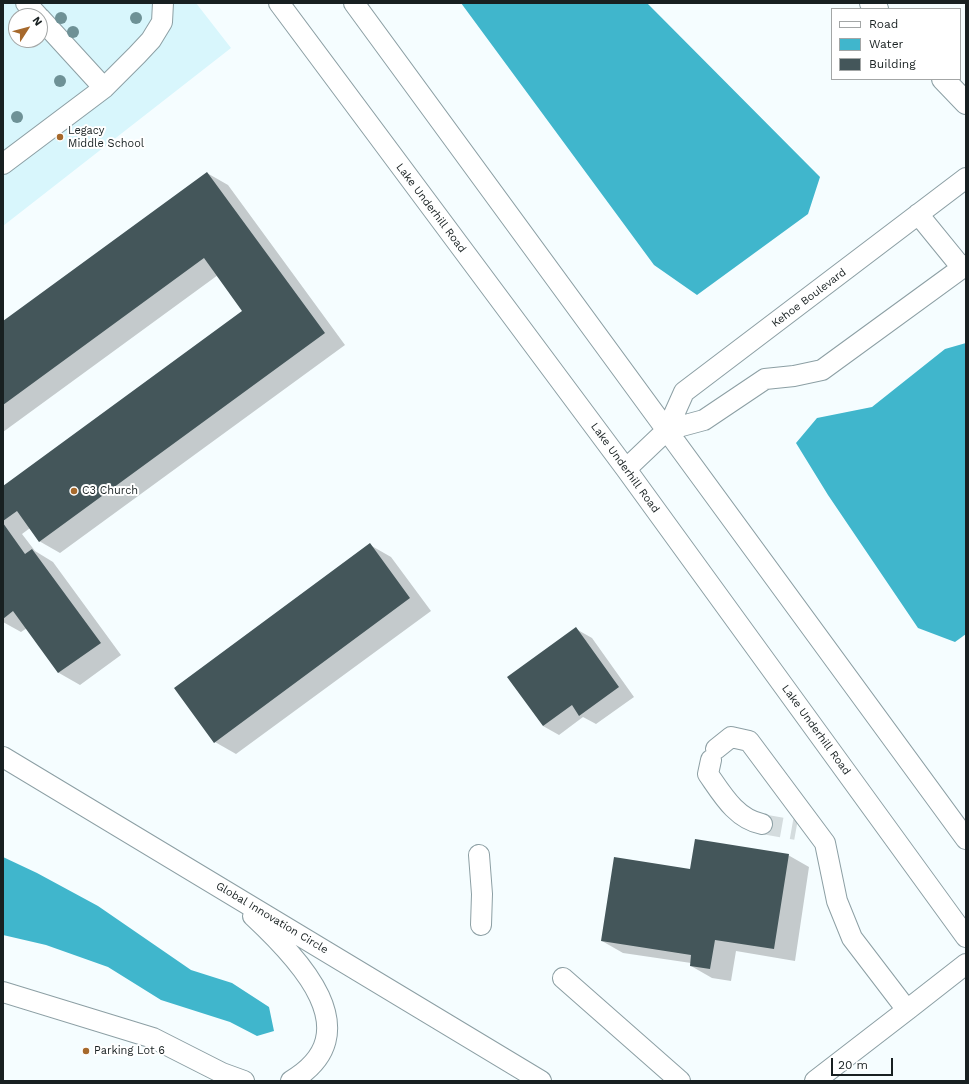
<!DOCTYPE html>
<html>
<head>
<meta charset="utf-8">
<style>
  body { margin:0 }
  #map { position:relative; width:969px; height:1084px; overflow:hidden; background:#f5fdff; font-family:"Work Sans",sans-serif }
  canvas { display:block }
  .frame { position:absolute; inset:0; border:4px solid #182021; pointer-events:none }
  .legend { position:absolute; left:831px; top:8px; width:130px; height:72px; box-sizing:border-box; background:#fff; border:1px solid #a3a6a6; margin:0; padding:5px 7px; list-style:none; font-size:12px; color:#182021 }
  .legend li { display:flex; align-items:center; gap:8px; height:20px }
  .legend b { width:20px; border:1px solid #a3a6a6 }
  .north { position:absolute; left:8px; top:8px; width:40px; height:40px; box-sizing:border-box; background:#fff; border:1px solid #a3a6a6; border-radius:50%; rotate:54deg; font-size:11px; font-weight:700; line-height:16px; text-align:center; color:#182021 }
  .north::after { content:''; display:block; margin:auto; width:14px; height:18px; background:#a6692c; clip-path:polygon(50% 0,100% 100%,50% 72%,0 100%) }
  .scale { position:absolute; left:831px; top:1058px; width:62px; height:18px; box-sizing:border-box; border:2px solid #182021; border-top:0; padding-left:5px; font-size:12px; line-height:14px; white-space:nowrap; color:#182021; -webkit-text-stroke:3px #fff; paint-order:stroke }
</style>
</head>
<body>
<div id="map">
<canvas width="969" height="1084"></canvas>
<div class="frame"></div>
<ul class="legend">
<li><b style="height:5px;background:#fff"></b>Road</li>
<li><b style="height:11px;background:#40b6cc"></b>Water</li>
<li><b style="height:11px;background:#44565a"></b>Building</li>
</ul>
<div class="north">N</div>
<div class="scale">20 m</div>
</div>
<script>
const c = document.querySelector('canvas').getContext('2d');
c.lineJoin = 'round';
function fillPath(path, color) { c.fillStyle = color; c.fill(path, 'evenodd'); }
function strokePath(path, color, width, dash) { c.strokeStyle = color; c.lineWidth = width; c.lineCap = dash ? 'butt' : 'round'; c.setLineDash(dash || []); c.stroke(path); }
function write(font, color, halo, rows, align = 'center') {
  c.font = font + ' "Work Sans",sans-serif'; c.lineWidth = 4; c.setLineDash([]); c.textBaseline = 'middle'; c.strokeStyle = halo; c.fillStyle = color; for (const [text, x, y, turn = 0] of rows) {
    c.save(); c.translate(x, y); c.rotate((+turn || 0) * Math.PI / 180); c.textAlign = isNaN(turn) ? turn : align; if (halo) c.strokeText(text, 0, 0); c.fillText(text, 0, 0); c.restore();
  }
}
fillPath(new Path2D(`
  M3,3h193l35,45 -228,178zM16,16h24v24h-24z`), '#d8f6fc');
fillPath(new Path2D(`
  M461,3h186l173,174 -12,37 -111,81 -43,-30z
  M966,343v291l-11,8 -37,-14 -90,-133 -32,-52 21,-25 55,-11 73,-58z
  M3,857l34,16 61,33 93,64 41,13 37,24 5,24 -17,5 -27,-14 -69,-22 -53,-33 -62,-22 -43,-10z`), '#40b6cc');
fillPath(new Path2D(`
  M207,173l21,12 117,160 -285,208 -21,-12 -9,-13 -8,6 13,17 18,11 68,93 -41,30 -21,-12 -32,-45 -6,4 -18,-10v-135l241,-176 -26,-36 -215,157v-110z
  M370,545l21,12 40,54 -195,143 -21,-12z
  M576,629l16,9 42,59 -38,27 -13,-7 -24,18 -16,-9z
  M788,855l21,12 -14,94 -59,-10 -5,30 -19,-3 -21,-12v-3l-68,-10 -21,-12 89,-71z`), '#0003');
fillPath(new Path2D(`
  M207,172l118,161 -286,209 -22,-31 -14,10v-35l239,-175 -38,-53 -201,147v-84z
  M3,523l22,31 7,-5 69,94 -43,30 -45,-62 -10,8z
  M370,543l40,55 -196,145 -40,-55z
  M576,627l43,60 -40,29 -7,-11 -29,21 -36,-49z
  M695,839l94,15 -15,95 -59,-9 -5,29 -20,-3 1,-11 -90,-14 13,-84 76,12z`), '#44565a');
strokePath(new Path2D(`
  M762,824l34,6`), '#d4dcde', 20, [20, 10]);
const minor = new Path2D(`
  M26,3l12,13
  M279,3l347,466 340,468
  M354,3l612,836
  M40,18l64,70
  M3,164l101,-76 33,-33 14,-15 11,-18 1,-19
  M918,214l44,54
  M667,430l37,-10 61,-41 29,-3 28,-6 144,-105
  M626,469l41,-39 17,-38 282,-214
  M716,749l15,-12 18,4 76,102 12,58 15,37 55,72 -92,71
  M3,757l538,324
  M711,760l-3,14c14,20 28,45 54,50
  M479,855l3,39 -1,31
  M253,916c45,42 119,117 38,165
  M563,978l117,103
  M3,992l150,46 69,35 22,8
  M907,1010l59,-46`);
const highway = new Path2D(`
  M871,3l6,6
  M943,79l23,24`);
strokePath(minor, '#8c9fa4', 22);
strokePath(highway, '#8c9fa4', 24);
strokePath(minor, '#fff', 20);
strokePath(highway, '#fff', 22);
c.fillStyle = '#6e9196';
for (const [x, y] of [
  [61,18],
  [136,18],
  [73,32],
  [60,81],
  [17,117]
]) { c.beginPath(); c.arc(x, y, 6, 0, 2 * Math.PI); c.fill(); }
for (const [x, y, r, color] of [
  [60,137,4,"#a6692c"],
  [74,491,4,"#a6692c"],
  [86,1051,4,"#a6692c"]
]) { const dot = new Path2D(); dot.arc(x, y, r, 0, 2 * Math.PI); c.fillStyle = color; c.fill(dot); strokePath(dot, '#fff', 1.5); }
write('11px', '#182021', '#fff', [
  ["Legacy",68,131],
  ["Middle School",68,144],
  ["C3 Church",82,491],
  ["Parking Lot 6",94,1051]
], 'left');
write('11px', '#182021', '#fff', [
  ["Lake Underhill Road",431,208,53],
  ["Kehoe Boulevard",809,298,-37],
  ["Lake Underhill Road",625,468,54],
  ["Lake Underhill Road",816,730,54],
  ["Global Innovation Circle",272,918,31]
]);
</script>
</body>
</html>
